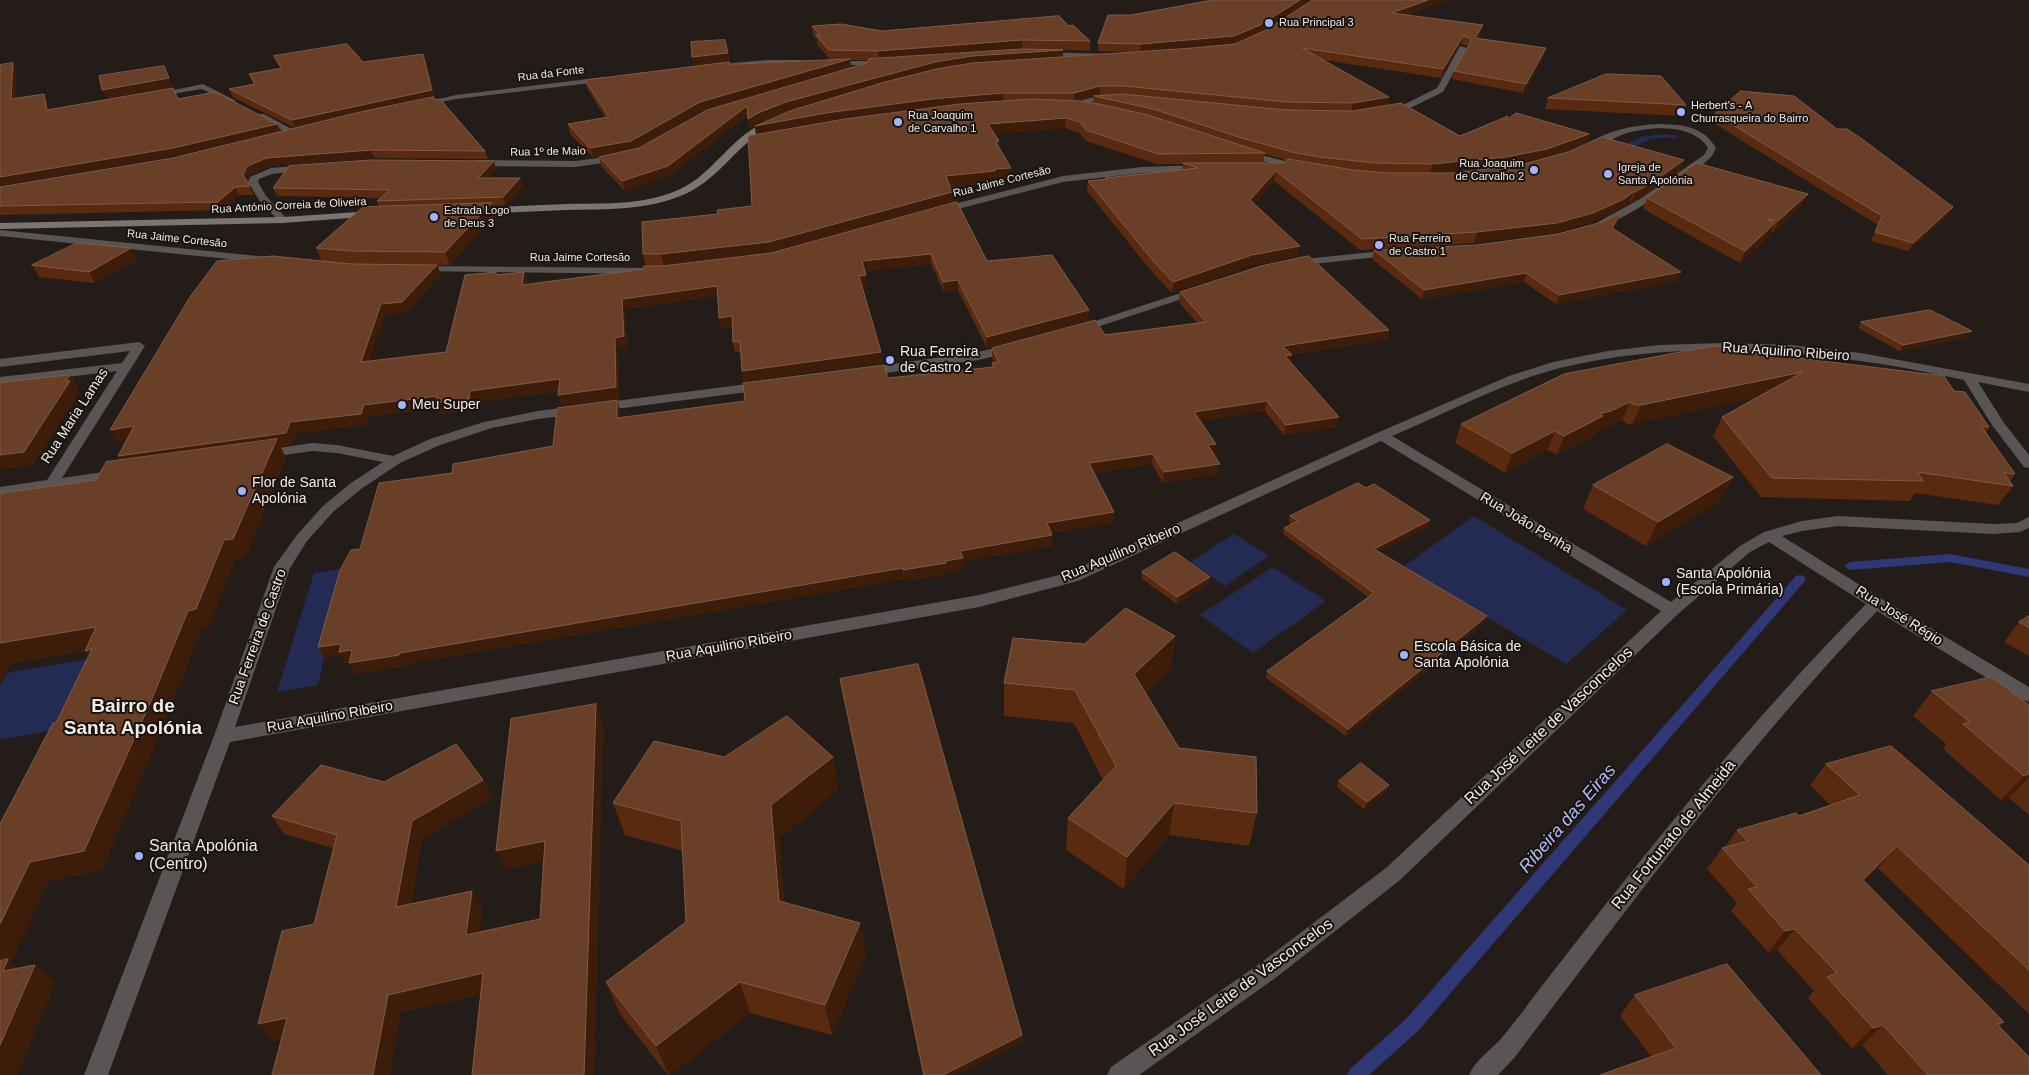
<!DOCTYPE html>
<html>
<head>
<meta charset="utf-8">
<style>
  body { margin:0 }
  canvas { display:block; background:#231c18 }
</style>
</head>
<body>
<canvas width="2029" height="1075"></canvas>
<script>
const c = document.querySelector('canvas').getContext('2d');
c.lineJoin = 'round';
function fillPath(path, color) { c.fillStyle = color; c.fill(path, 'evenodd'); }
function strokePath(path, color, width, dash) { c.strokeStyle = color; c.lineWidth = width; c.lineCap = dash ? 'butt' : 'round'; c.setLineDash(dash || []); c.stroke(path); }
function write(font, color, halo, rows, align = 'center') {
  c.font = font + ' Arial,sans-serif'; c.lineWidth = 4; c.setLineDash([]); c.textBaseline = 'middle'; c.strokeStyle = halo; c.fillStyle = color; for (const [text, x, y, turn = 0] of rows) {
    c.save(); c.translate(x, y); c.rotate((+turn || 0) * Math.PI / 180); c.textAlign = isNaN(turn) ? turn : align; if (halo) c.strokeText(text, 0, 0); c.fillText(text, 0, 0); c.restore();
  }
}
fillPath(new Path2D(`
  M1665,134l14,2 -5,3c-18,-4 -30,2 -45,11l-8,-3 19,-10z
  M1474,516l153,94 -61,54 -163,-97z
  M1234,534l35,22 -44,30 -35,-24z
  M353,567l-29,91 -6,27 -41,7 37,-119z
  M1273,567l53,34 -73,52 -53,-38z
  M101,657l-33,70 -68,13v-54l7,-13z`), '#242b53');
fillPath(new Path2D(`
  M1950,554l79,15v8l-79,-15 -100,8 -6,-4 6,-4z
  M1800,575l4,1 2,3 -2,3 -386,449 -49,44h-22l3,-6 56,-50 390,-443z`), '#2f3776');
fillPath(new Path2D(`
  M1460,46l7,2 -24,44 -35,17 -24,3v-4l19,-3 34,-17z
  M1041,52l70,2 4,2 -4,2 -67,-2h-3z
  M767,60h35l4,2 -4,2h-35l-35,3 -4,-2 4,-2z
  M827,61h60l4,2 -4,2h-57l-4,-2z
  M605,77h3v4l-152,18 -34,7 -4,-2 38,-9z
  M203,84l33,17 -7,2 -27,-14 -48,8 -4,-2z
  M1113,97l4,2 -1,2 -26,1 -17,6 -4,-2 20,-8z
  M258,114h6l35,19 -7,2 -34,-17z
  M1660,124c24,1 43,2 56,24l-4,8c-12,13 -99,73 -114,70v-4l42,-23 64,-44 4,-7c-15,-25 -60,-22 -84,-14 -11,4 -21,12 -33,15 -4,1 -3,0 -6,-2 19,-17 50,-22 75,-23z
  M1246,151l58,15 2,2 -5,3 -58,-15 -1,-2z
  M620,155l4,3 -1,2 -47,7 -100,-1 -4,-3 4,-3 100,1z
  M308,165l3,1v4l-39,4 -13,5 -1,3 8,14 22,24 -2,2h-6l-21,-22 -11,-18 2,-5 21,-9z
  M1203,165l3,1v4l-64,3 -79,9 -125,32 -5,-3 2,-2 128,-33 79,-9z
  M0,230l268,27 5,3 -5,3 -268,-27z
  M1392,250l4,1 1,2 -1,2 -101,11 -5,-3 5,-3z
  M418,266l230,2 5,3 -5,3 -234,-3 -1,-2 1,-2z
  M1199,287l4,1 2,2 -2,2 -121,40h-8l-2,-2 2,-2z
  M139,342l6,4 -83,132 55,-8 5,1 2,3 -2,3 -122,18v-8l47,-7 70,-109 -117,14v-8l122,-14 8,-12 -130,16v-8z
  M1722,343l69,2 70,8 168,31v8l-51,-10 26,41 25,32v13l-5,-1 -32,-42 -28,-45c-34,-7 -69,-15 -104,-19 -98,-14 -203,-17 -300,7 -58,15 -113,45 -168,68l279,166 69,-56 24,-14 38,-11 36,-5 155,8 24,-1 12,-6v11l-9,4 -27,2 -155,-8 -36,5 -20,5 100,63 147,88v15l-6,-2 -146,-89c-133,139 -246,293 -362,446l-17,18h-29c6,-14 19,-23 30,-34 16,-18 31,-40 46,-59 102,-131 204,-260 321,-378l-97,-62 -19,10 -72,62 -278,266 -122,96 -139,99h-32l4,-8 151,-105 124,-94 275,-257 -280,-170 -303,140 -99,26 -749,135 -122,333h-24l130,-339 60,-169 23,-32 26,-29 28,-23 32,-21 -46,-9 -25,-2 -48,7 -7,-4 2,-3 53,-8 25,2 56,11 37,-17 54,-17 54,-11 225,-29 6,4 -6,4 -225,29 -46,9 -52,17 -40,18 -39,26 -28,23 -26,29 -17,27 -55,159 744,-132 88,-22 310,-140 132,-57 44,-14 55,-11 51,-6z
  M1013,344l6,4 -2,3 -39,9 -113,16 -6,-4 6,-4 113,-16z`), '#595554');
fillPath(new Path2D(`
  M773,120h3v4c-37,17 -50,47 -83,66 -38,21 -85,19 -127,20 -31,1 -61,3 -92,4l-5,-3 5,-3c31,-1 61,-3 92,-4 40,-1 84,2 120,-18 32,-18 50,-56 87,-66z
  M373,211l5,3 -2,2 -93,7 -283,6v-6l283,-6z`), '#7b7572');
fillPath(new Path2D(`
  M1213,0h98l-52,33 -25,11h1l31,-14 47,-30h134l-41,15 75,18 -3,6 66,17 -21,37 -71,-14 2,-8 14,-25 -7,-2 -20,34 -117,-18 64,45 72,31 47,-16 82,14 -3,9 -39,15 137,2 -4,10 -31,22 -18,11 -1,-1 -10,7 -31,14 -35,10 -80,10 -114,7 -86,-69 -20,23 44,52 -48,10 -78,27 -19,-20 -66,-82 1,-10 17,-2v-1l77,-8 1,-6h-26l-71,-23 -6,-8 -15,-5 -71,6 17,44 -15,2v2l-46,5 3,16 -174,48 178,-49 30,59 101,59 -101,28 -29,-58 -14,2 -13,-28 -67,7 3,14 -5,1 19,66 1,11 -138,18 -2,-10 -1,-19h-6l-2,-10 -1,-15 -11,1 -4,-32 -92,13 2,38 -9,1 1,50 -57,8 -4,-11 1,-4 -85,11 -1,7 -33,5 -2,-6 -69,8 -3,9 -70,8 -5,11 -11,2 6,11 -41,101 -10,1 -27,69 -7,2 -36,90 -63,150 -54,11 -37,81 7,6 17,-3 20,18 -38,92h-17v-251l56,-101 33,-66 -4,-6 -73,12 -12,19v-186l96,-16 24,-20 -2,-4 9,-17 -10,2 205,-180 -6,-13 63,-41 -2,-6 4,-3 -104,-2 -4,-8 221,-27 2,8 -8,9h32l3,8 -18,19 -12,1 3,9 -46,50h-13l4,9 -35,38 -21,2 -16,47 77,-9 50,-80 1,2 27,-2 3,10 -1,3 118,-16 2,-3 -3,-12 75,-40 34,-8 4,-71 -1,-9 38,-16 -34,12 -10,7 -1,-14 -78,60 -45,16 -24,-25 -2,-9 15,-3 -21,3 -23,-23 -2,-10 37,-7 -18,-29 -2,-8 134,-17 -25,2 -2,-8 36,-4 2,11 115,-4 -15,-1 -13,-14v-6l-4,-3 -1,-10 70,5 187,-5 21,15v10l-27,-1v7l71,-5 -36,-1v-8l33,-28zM1219,45l-26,3 -26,2zM850,60h19l-2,3 -231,86 65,-38 150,-43zM1094,97l-1,6 -16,-2zM1265,154l21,6 -3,3h-20zM1540,160l-16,4 -13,2zM1486,169l-30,4h-17z
  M274,56l89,6h62l10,38 50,51 3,8 -114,-1 -103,8 -21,8 -3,8 7,13h-15l-17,15 -222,5v3v-31l173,-29 122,-30 -62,-31 -4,-8 25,-5 -5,-10 32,-5 -4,-5z
  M1548,98l138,7 -4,11 -137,-7z
  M1715,114l238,93 -5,8 -40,36 -37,-10 7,-16 -166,-103z
  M1647,198l155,7 -29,27h-2l-1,3 -30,28 -97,-54z
  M1620,214l-3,9 -4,6 64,52 -121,23 -32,-22 -102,17 -50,-40 2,-9 103,-5 81,-11 44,-12z
  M137,260l-42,23 -56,-6 -7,-12z
  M1180,292l209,38 -2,10 -96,14 -1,8 49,55 -3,10 -52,8 -19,-24 -65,10 15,33h-1l4,20 -55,9 -11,-19 -58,9 20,39v10l-63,11 1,2v11l-89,15v8l-17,3 1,2 -43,7v-2l-498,85 -1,2 -50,8 -6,-12 -4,1 -4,-8 -17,3 -6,-11 42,-98 92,-76 101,-27 67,-36v8l125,-17 143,-23 104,-11v-4l2,-1 -2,-4v-10l205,-25 -18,-21z
  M1861,322l111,9 -4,6 -69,14 -41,-23z
  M1766,354l188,37 35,36 -3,5 29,42 -5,7 3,5 -15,19 -83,-12 -5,8 -149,-4 -48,-61 9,-19 33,-19 -123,26h-5l-5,-4 -19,10 -7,2 -1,3 -38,20 -10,-5 -42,23 -50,-30 6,-19z
  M1733,477l-13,24 -74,45 -63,-37 10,-24z
  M1290,516l138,11 -49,25 105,71 -138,113 -80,-58 1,-7 101,-74 -85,-63 1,-6 7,-4 -2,-2z
  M1142,572l67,12 -32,20 -35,-25z
  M2029,616v40l-25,-14 15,-20z
  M1175,636l-4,32 -26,25 34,55 78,65 -8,33 -80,-11 -45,54 -58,-39 2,-32 35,-38 -29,-57 -70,-7v-33l80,-39z
  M840,679l182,362 -66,34h-33z
  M1932,691l97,14v110l-20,-17 -8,2 -58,-51 3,-5 -33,-28z
  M596,704l7,18 -9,353h-122l9,-81 -207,47 40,-117 19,-76 -49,-14 -12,-18 112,-34 99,-2 9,18 -70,41 -11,65 61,-13 10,18 -3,23 61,-13 3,-57 -38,7z
  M724,757h109l5,33 -59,48 5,64 82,53 -34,80 -82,-22 -80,62h-2l-48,-61 -14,-32 80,-60 -3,-71 -58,-16 -12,-32z
  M1826,764l203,101v149l-151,-146 -14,13 140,141 -5,4 30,49h-141l-26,-30 -10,3 -44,-50 6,-7 -37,-41 -9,2 -37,-41 6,-8 -30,-34 15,-21 3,-1 12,-17 62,-14 31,-11 -20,-20z
  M1339,781l47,11 -22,17 -27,-22z
  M1635,995l186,80 -170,-19 -31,-40z`), '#592a10');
fillPath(new Path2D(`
  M1300,0h11l-52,33 -26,11 -93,9 1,-9z
  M1428,0h19l-57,21 2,-8z
  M1483,25l-2,8 -9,13 3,-8z
  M1463,36l-2,8 -20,34 2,-9z
  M1022,40v9l-143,11 -1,-9z
  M1546,48l-2,8 -21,37 3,-9z
  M1063,50v8l-127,12 -149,41 -28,11 -10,7 -1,-10 10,-6 28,-11 149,-40 37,-6z
  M728,53l1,9 -35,3 -2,-8z
  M423,54l12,43 -140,31 -3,-8z
  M850,59l1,9 -150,43 -68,39 -40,7 -3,-9 110,-46z
  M13,63l3,7v37l-5,-8z
  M164,66l9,21 -66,12 -5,-9z
  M1100,86v9l-6,1v1l-20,5v-9z
  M1003,93v9l-247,33 -1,-9 71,-13 106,-14z
  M44,94l4,7 3,17 -4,-8z
  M1389,97l-1,9 -37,6 2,-9z
  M747,106l1,9 -78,60 -45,16 -3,-10z
  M1066,118l-1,10 -77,7v-11z
  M277,124l4,7 -104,25 -177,30v-9z
  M1589,134l-3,9 -42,16 -41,8 -73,7 2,-10z
  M371,150l3,8 -103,8 -21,8 -4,9 -3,-8 4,-9 20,-8z
  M1684,160l-4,10 -31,22 -18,11 4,-11z
  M494,161l2,8 -16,17 -2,-8z
  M1011,168v10l-15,2v2l-50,5v-11z
  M1276,171l-2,10 -25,29 1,-10z
  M520,178l3,8 -18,19 -2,-8z
  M235,187l4,8 -17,15 -4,-8z
  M952,192l1,11 -182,50 -107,13 -3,-12z
  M1633,192l-3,10 -10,7 -31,14 -35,10 -80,10 3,-11z
  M1808,194l-6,11 -29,27 5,-11z
  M492,203l4,12 -46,50 -5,-13z
  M1953,207l-5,8 -40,36 5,-8z
  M1620,214l-3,9 -8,14 3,-9z
  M1775,223l-5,12 -30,28 5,-12z
  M1300,246l-2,10 -48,10 -78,27 1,-11 79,-27z
  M131,248l6,12 -42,23 -6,-11z
  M931,254v10l-68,7 -1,-10z
  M437,265l4,9 -35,38 -21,2 -19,58 -5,-10 20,-58z
  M524,272l3,10 -2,13 -3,-10z
  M1681,272l-4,9 -121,23 3,-9z
  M1526,273l-2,9 -102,17 2,-9z
  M866,275l1,10 -7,1 -1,-10z
  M958,280v10l-14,2 -1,-10z
  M717,286l2,10 -94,13 2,38 -9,1 1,50 -57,8 -4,-11 57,-57 7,-39z
  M1089,310l-1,10 -101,28v-11z
  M732,316l1,11 -12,1 -2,-10z
  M1389,330l-2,10 -106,15 2,-9z
  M1972,331l-4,6 -69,14 4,-6z
  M881,352l1,11 -138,18 -2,-10z
  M1292,355l-2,10 -5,-9z
  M1803,372l-10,18 -161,34 9,-19z
  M70,375l9,13 -2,3 2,3 -46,71 -33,5v-15l66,-74z
  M560,379l3,11 -89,12 -1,7 -33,5 -2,-6 -69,8 -3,9 -70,8 -5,11 -11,2 6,11 -41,101 -10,1 -27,69 -7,2 -36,90 -63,150 -54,11 -37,81 18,15 -29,4v-57l30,-62 54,-11 41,-384 -7,-11 172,-34 74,-17z
  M617,400l3,10v18l-3,-10z
  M1267,401l-2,10 -72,11 1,-10z
  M1630,402l-8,18 -19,10 -7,2 -1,3 -38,20 7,-19 35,-22z
  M1339,417l-3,10 -52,8 2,-10z
  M134,426l7,11 -24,4 -7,-11z
  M1555,431l-8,19 -42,23 7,-20z
  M1216,444l-1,10 -9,2 2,-11z
  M1153,454l-1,10 -64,10 1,-11z
  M1220,464l-2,10 -55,9 1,-11z
  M1733,477l-13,24 -74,45 12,-24z
  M1114,512v10l-67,12v-11z
  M1430,520l-2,7 -56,29 2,-7z
  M1052,535v11l-89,15v8l-17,3 1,2 -43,7 -1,-11 42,-9 15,-10z
  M903,568l1,11 -498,85 -1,2 -50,8 -6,-11 51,-10z
  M1210,577l-1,7 -32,20v-7z
  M1487,616l-3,7 -138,113 2,-7z
  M96,627l3,43 -14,-19 7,-1 -80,13 -12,19v-39z
  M1175,636l-4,32 -40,39 3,-33z
  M341,644l11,6 6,11 -13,2 -4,-8 -17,3 -6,-11z
  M596,704l7,18 -9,353h-10z
  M833,757l5,33 -59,48 8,95 -8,-32 -8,-96z
  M2029,774v3l-20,21 -8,2 23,-24z
  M483,780l9,18 -70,41 -15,86 -11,-18 16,-86z
  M1389,785l-3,7 -22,17 3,-7z
  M1174,803l-5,32 -45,54 3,-32z
  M545,841l8,19 -48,9 -9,-18z
  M1897,846l-19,22 -34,34 19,-22z
  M472,891l10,18 -5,44 -11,-18z
  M860,923l6,32 -34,80 -7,-30z
  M1795,929l-18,21 -9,2 17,-21z
  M35,965l20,18 -38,92h-17v-30z
  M483,973l10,18 -92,21 -11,63h-17l15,-80z
  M740,982l10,31 -80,62h-1l-13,-29z
  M287,1018l14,17 -27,6 -16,-17z
  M1883,1025l-21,20 -10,3 21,-20z
  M1022,1035v6l-66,34h-13z`), '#3d1c0a');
const building = new Path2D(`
  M1213,0h87l-40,25 -26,11 -93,8 -43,-1 10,-28h23z
  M1313,0h115l-36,13 91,12 -8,13 71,10 -20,36 -72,-13 17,-30 -1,-3 -7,-2 -20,33 -141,-21 87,49 -36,6 -66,-1 -163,-16h-24l-26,7h-71l-71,6 -106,14 -71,13 38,-16 92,-28 51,-13 36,-6 221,-15 42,-4 31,-14z
  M1059,16l10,10 4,-1 17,16 -68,-1 -144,11 -49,-1 -13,-15h4l-8,-9 29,-2 41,7z
  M725,40l3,13 -36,4 -1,-15z
  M347,44l16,18 60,-8 9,36 -140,30 -63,-31 26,-5 -6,-10 33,-6 -8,-12z
  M1022,49l41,1 -91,6 -37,6 -149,40 -28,11 -10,6 -1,-13 -79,60 -46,15 -23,-24 40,-9 68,-38 160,-47 2,-4z
  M850,59l-150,43 -69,39 -41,7 -22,-24 41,-7 -24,-37 144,-18 1,2z
  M13,63l-2,36 33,-5 3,16 126,-22 5,11 37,-7 62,32 -104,24 -173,29v-112z
  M164,66l5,12 -67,12 -3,-14z
  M1606,74l55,2 25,29 -138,-7z
  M1741,91l53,5 43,33h10l15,10 91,68 -40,36 -38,-11 7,-16 -167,-102z
  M1123,94l163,16 67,1 48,-8 59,33 48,-20 -3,5 11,-8 73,21 -42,15 -41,8 -74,7 -57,-1 -56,-6 -27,-5 -50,-14 -89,-29 -59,-13z
  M434,97l1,3 5,-1 45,52 -114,-1 -104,8 -20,8 -4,9 7,11 -15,1 -17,15 -218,4v-19l173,-29 187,-46z
  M1032,99l48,2 24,4 44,10 117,38 -107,1 -72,-24 -6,-8 -14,-4 -78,6 11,17 -3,1 15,26 -17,1 1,2 -49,5 6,16 -183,50 -108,12h-18l-1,-32 76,-8 -1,-4 35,-4 -4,-70 97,-17 115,-15z
  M1602,137l82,23 -31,22 -18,10h-2l-9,7 -31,14 -36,10 -80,9 -115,7 -86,-68 -26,29 50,46 -48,9 -79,27 -19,-20 -66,-81 19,-2 -2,-1 93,-10 -15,-5h100l5,-4 65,11 34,3h69l68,-9 44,-12z
  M371,160l123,1 -16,17h42l-17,19 -126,4 13,-11 -117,-2 16,-22z
  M1697,163l111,31 -30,27 -10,-2 7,4 -30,28 -98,-53z
  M957,202l30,59 65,-6 37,55 -102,27 -29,-57 -15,2 -12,-28 -69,7 4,14 -7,1 22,76 -139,19 -2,-30 -7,1 -1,-26 -13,2 -2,-32 -95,13 2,37 -9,2 1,49 -58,8 2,-16 -90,12 -1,8 -33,4 1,-7 -73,9 -3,9 -71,8 -4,11 -168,23 16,-30 -24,4 80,-133 27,-36 56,-5 78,8 86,1 -35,37 -21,2 -20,58 85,-10 19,-77 31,-3v3l28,-3 -2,13 122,-16v-3h18l109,-13z
  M492,203l-47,49 -95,-1 -34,-3 47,-41z
  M1620,214l-8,14 69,44 -122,23 -33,-22 -102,17 -50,-40 103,-5 81,-11 44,-12z
  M77,243l54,5 -42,24 -57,-7z
  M1309,256l80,74 -106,16 9,9 -7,1 54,61 -53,8 -19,-24 -73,11 22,32 -8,1 12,19 -56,8 -11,-18 -64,9 25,49 -67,11 5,12 -92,16 3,7 -18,3 1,2 -43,7v-2l-503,85 -1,2 -50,8 3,-13 -13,2 2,-8 -23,3 22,-77 11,-20 9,-1 19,-66 73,-10 1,-9 100,-18 4,-38 60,-8v18l128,-17 -2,-18 141,-18 4,13 106,-11 -2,-4 7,-1 -7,-14 103,-28 10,15 101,-13 -26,-30 81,-26z
  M1930,310l42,21 -69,14 -42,-23z
  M1713,346l53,4v4l178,22 10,15 11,1 24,35 -8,-1 34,48 -11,-1 9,13 -96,-14 6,9 -151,-3 -50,-61 81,-45 -162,33h-6l-5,-3 -19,9 -12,3 4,2 -39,20 -9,-5 -43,22 -51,-29 103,-50z
  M70,375l-4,6h4l-46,71 -24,3v-72z
  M277,439l-44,100 -9,1 -28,69 -8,2 -37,90 -67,150 -54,11 -30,62v-100l53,-101h3l36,-74 -7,2 11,-24 -96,16v-147l2,-3 94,-13 10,-18z
  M1667,444l66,33 -75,45 -65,-37z
  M1358,483l8,5 8,-4 56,36 -56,29 113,67 -139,113 -81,-58 107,-78 -90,-65 14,-7 -8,-5z
  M1175,552l35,25 -33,20 -35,-25z
  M1126,608l49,28 -41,38 45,74 77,9 1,56 -83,-10 -47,54 -59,-39 48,-52 -41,-76 -71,-7 9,-45 71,6z
  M2029,616v12l-10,-6z
  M918,664l104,371 -79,40h-19l-84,-396z
  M1992,677l37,28v69l-5,2 -61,-52 7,-2 -38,-31z
  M596,704l-12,371h-112l11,-102 -95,22 -15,80h-101l15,-57 -29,6 24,-93 32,-7 23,-89 -65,-19 49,-51 63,17 72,-38 27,36 -71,41 -16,86 76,-16 -6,44 74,-16 5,-78 -49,10 15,-132z
  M787,716l46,41 -62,48 8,96 81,22 -35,82 -85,-23 -84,64 -50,-64 80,-60 -5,-101 -68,-18 41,-62 70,16z
  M1891,746l138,119v105l-132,-124 -34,34 141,142 -7,2 32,33v18h-101l-45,-50 -10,3 -46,-51 10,-4 -42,-44 -10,2 -37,-42 9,-2 -35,-39 26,-7 -11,-11 59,-17 3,3 61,-21 -34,-31z
  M1361,763l28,22 -22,17 -28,-21z
  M8,959l-5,12 32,-6 -35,80v-84z
  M1727,964l94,111h-221l76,-27 -41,-53z`);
fillPath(building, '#6a3f27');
strokePath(building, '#7f5a46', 1);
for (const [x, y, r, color] of [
  [1269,23,5,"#a2b2fd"],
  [1681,112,5,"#a2b2fd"],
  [898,122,5,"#a2b2fd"],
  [1534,170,5,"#a2b2fd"],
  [1608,174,5,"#a2b2fd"],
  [434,217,5,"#a2b2fd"],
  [1379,245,5,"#a2b2fd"],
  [890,360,5,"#a2b2fd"],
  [402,405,5,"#a2b2fd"],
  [242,491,5,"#a2b2fd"],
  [1666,582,5,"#a2b2fd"],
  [1404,655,5,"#a2b2fd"],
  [139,856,5,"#a2b2fd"]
]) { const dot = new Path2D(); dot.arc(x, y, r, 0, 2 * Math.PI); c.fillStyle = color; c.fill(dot); strokePath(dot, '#191310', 2); }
write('11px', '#f0ebe8', '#191310', [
  ["Rua Principal 3",1279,23],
  ["Herbert's - A",1691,106],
  ["Churrasqueira do Bairro",1691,119],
  ["Rua Joaquim",908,116],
  ["de Carvalho 1",908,129],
  ["Rua Joaquim",1524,164,"right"],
  ["de Carvalho 2",1524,177,"right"],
  ["Igreja de",1618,168],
  ["Santa Apolónia",1618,181],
  ["Estrada Logo",444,211],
  ["de Deus 3",444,224],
  ["Rua Ferreira",1389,239],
  ["de Castro 1",1389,252]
], 'left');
write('11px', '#f0ebe8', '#191310', [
  ["Rua da Fonte",551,74,-7],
  ["Rua 1º de Maio",548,152,-1],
  ["Rua Jaime Cortesão",1002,182,-14],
  ["Rua António Correia de Oliveira",289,206,-3],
  ["Rua Jaime Cortesão",177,239,6],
  ["Rua Jaime Cortesão",580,258]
]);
write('14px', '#f0ebe8', '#191310', [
  ["Rua Ferreira",900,352],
  ["de Castro 2",900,368],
  ["Meu Super",412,405],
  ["Flor de Santa",252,483],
  ["Apolónia",252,499],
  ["Santa Apolónia",1676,574],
  ["(Escola Primária)",1676,590],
  ["Escola Básica de",1414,647],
  ["Santa Apolónia",1414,663]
], 'left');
write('14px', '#f0ebe8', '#191310', [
  ["Rua Aquilino Ribeiro",1786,352,4],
  ["Rua Maria Lamas",75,416,-57],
  ["Rua João Penha",1526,523,31],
  ["Rua Aquilino Ribeiro",1121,553,-23],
  ["Rua José Régio",1899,616,32],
  ["Rua Ferreira de Castro",258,637,-70],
  ["Rua Aquilino Ribeiro",729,646,-10],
  ["Rua Aquilino Ribeiro",330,717,-10]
]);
write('16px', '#f0ebe8', '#191310', [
  ["Rua José Leite de Vasconcelos",1549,726,-43],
  ["Rua Fortunato de Almeida",1674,835,-51],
  ["Rua José Leite de Vasconcelos",1241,988,-36]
]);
write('16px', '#f0ebe8', '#191310', [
  ["Santa Apolónia",149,847],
  ["(Centro)",149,865]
], 'left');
write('italic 18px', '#aebbf4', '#191310', [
  ["Ribeira das Eiras",1568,819,-49]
]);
write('bold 19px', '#f0ebe8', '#191310', [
  ["Bairro de",133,707],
  ["Santa Apolónia",133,729]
]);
</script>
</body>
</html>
